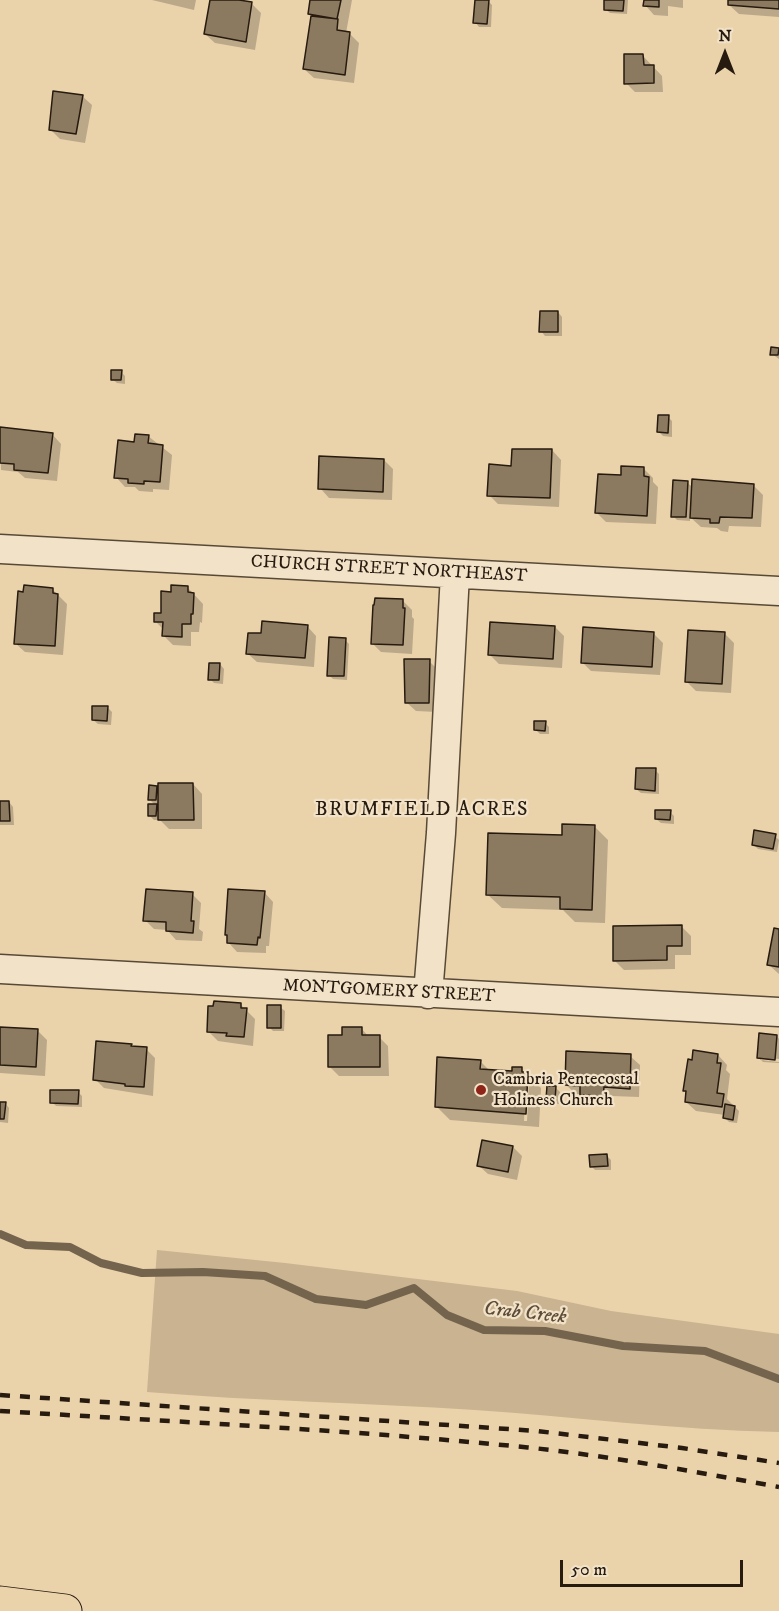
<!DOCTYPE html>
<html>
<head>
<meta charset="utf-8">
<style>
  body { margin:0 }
  #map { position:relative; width:779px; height:1611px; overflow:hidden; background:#ead2ab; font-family:"IM FELL DW Pica",serif }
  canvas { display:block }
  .north { position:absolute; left:695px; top:24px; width:60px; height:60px; -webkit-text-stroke:4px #f1e2c8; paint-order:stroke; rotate:0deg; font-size:16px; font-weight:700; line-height:24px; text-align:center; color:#271b0f }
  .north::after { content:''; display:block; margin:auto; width:21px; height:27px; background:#271b0f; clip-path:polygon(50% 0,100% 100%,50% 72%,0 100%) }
  .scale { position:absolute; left:560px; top:1560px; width:183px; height:27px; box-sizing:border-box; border:3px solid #271b0f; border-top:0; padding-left:8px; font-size:18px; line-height:21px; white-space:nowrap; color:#271b0f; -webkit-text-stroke:4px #f1e2c8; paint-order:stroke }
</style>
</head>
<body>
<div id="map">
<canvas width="779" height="1611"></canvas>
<div class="north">N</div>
<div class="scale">50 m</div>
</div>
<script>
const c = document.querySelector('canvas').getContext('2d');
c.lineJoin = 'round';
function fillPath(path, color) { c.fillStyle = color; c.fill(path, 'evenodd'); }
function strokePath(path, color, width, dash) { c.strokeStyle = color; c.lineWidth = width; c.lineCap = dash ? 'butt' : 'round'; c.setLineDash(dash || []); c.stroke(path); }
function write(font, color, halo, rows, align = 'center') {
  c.font = font + ' "IM FELL DW Pica",serif'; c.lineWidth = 4.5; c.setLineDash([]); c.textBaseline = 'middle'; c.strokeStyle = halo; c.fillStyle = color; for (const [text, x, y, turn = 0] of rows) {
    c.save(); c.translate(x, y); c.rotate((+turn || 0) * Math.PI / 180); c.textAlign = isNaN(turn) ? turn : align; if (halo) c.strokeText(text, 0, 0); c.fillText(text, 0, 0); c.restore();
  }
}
fillPath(new Path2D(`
  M157,1250l128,13 232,28 94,20 168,23v98c-102,-2 -203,-15 -304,-22 -109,-7 -219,-9 -328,-18z`), '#c9b390');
fillPath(new Path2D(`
  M152,0h44l-2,10z
  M211,0h19l22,4 9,9 -6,37 -40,-7 -10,-9z
  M312,0h40l-6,33 4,1 9,9 -5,40 -40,-5 -10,-9 9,-53 -3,-3z
  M476,0l12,1 4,4 -1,22h-12l-4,-5z
  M606,0h22l-1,14 -17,-1 -5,-4z
  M645,0h38v8l-15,-2v10l-14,-1 -9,-10z
  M730,0h49v17l-40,-3 -10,-9z
  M643,56l19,20 1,16h-28l-9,-9z
  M82,96l10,9 -7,38 -25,-4 -9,-9z
  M558,312l4,5v19h-17l-4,-5z
  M778,349l1,1v9l-7,-5z
  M121,372l4,4v8l-8,-1 -5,-4z
  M668,417l4,4v16l-9,-1 -4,-4z
  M0,429l52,5 9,10 -4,37 -32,-3 -7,-6 -17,-2z
  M148,436l24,19 -3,35 -16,-1v3l-14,-1 -4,-4h-10l-9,-10 19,-34z
  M552,450l9,10 -2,47 -61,-3 -9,-9z
  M384,460l9,9 -1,31 -63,-2 -9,-10z
  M643,468l10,10v4l5,5 -2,37 -50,-2 -9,-9 26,-37z
  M687,482l6,6 60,-3 10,10 -2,32 -32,-1 -1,6 -7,-1 -4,-3 -16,-1 -11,-10v4l-13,-1 -4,-4z
  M187,587l16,17 -1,19 -2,-1 -1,10h-8v14l-18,-1 -9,-9v-6l-9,-9 8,-6 9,-22z
  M52,589l15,15 -4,51 -38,-3 -10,-9 9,-50z
  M403,601l9,9v7l2,2 -2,35 -31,-2 -9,-9z
  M307,626l9,10 -2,31 -57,-5 -10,-9 15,-18z
  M555,627l9,9 -2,32 -63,-4 -9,-9z
  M653,633l10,10 -3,32 -69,-4 -9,-9z
  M725,634l9,9 -3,50 -35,-2 -9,-9z
  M345,640l4,4 -2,36 -14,-1 -4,-4z
  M429,661l9,9 -1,42 -21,-1 -10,-9z
  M220,664l4,5 -1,15 -9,-1 -4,-4z
  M107,707l5,5 -1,13 -13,-1 -5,-4z
  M545,723l4,4v7h-9l-5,-5z
  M655,770l4,4v20l-18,-1 -5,-4z
  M193,784l9,10v35h-33l-9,-9h-6l-5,-5 7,-9 -7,-7 7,-11 4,3z
  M9,802l4,5 1,18h-14v-22z
  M670,812l4,4v8l-13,-1 -5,-4z
  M594,826l14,14 -3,83 -30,-1 -12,-12 -61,-2 -14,-13 76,-58z
  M775,836l4,4 -2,12 -19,-3 -5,-5z
  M264,892l9,10 -4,44h-3v7l-29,-1 -9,-10 -2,-7z
  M192,894l9,9 -2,26 4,3 -1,9 -26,-1 -9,-10 -13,-1 -9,-9z
  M681,926l10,10v19h-16v14l-51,1 -10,-10z
  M779,931v43l-10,-9z
  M240,1004l15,15 -2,27 -35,-5 -10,-10z
  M280,1007l5,4 -1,20h-11l-4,-4z
  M0,1028l38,3 9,9 -2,36 -45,-3z
  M361,1028l8,9h10l9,9 1,30h-50l-9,-9 14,-30z
  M777,1036l2,3v20l-18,-2v3l18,2v1l-16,-1 -4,-4z
  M131,1045l3,3 12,1 9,9 -2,38 -49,-8 -9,-9z
  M718,1055l9,10 -1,5 4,4 -3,25 12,12 -2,12 -8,-1 -4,-4v-3l-29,-4 -10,-9 2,-9 -3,-3z
  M630,1056l10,9 -1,32 -27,-1v9l-22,-1 -9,-10h-5l-10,-9z
  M480,1061l10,10 23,2 8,-4 20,19 -2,39 -89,-7 -14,-14zM526,1080h3l-2,41h-3z
  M555,1087l5,5 -1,12 -7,-1 -4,-4z
  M78,1092l4,4v11l-26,-1 -4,-4z
  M0,1103h5l4,5 -1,15 -8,-1z
  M513,1147l9,9 -5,24 -29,-6 -10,-9z
  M607,1156l4,4v10h-16l-4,-4z`), '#0003');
strokePath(new Path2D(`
  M0,1234l26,11 44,2 31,16 41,10 61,-1 62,4 51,23 50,6 48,-17 33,27 37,15 61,1 78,15 82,5 74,28`), '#74644d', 8);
const building = new Path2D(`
  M210,0h29l13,2 -6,40 -42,-8z
  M310,0h31l-4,19 -29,-5z
  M475,0h14l-2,24 -14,-1z
  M604,0h20l-1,11 -19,-1z
  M644,0h15v7l-16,-1z
  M728,0h51v9l-51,-4z
  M311,16l27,3 -1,11 13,2 -5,43 -42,-6z
  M624,54h19l1,11h10v18l-30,1z
  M53,91l30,4 -7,39 -27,-4z
  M540,311h18v21h-19z
  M771,347l8,1 -1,7h-8z
  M111,370h11l-1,10h-10z
  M658,415h11l-1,18 -11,-1z
  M0,427l53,6 -5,40 -34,-3v-6l-14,-1z
  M135,434l14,1 -1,8 15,2 -3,37 -16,-1v3l-16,-1v-4l-14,-1 4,-38 16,2z
  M512,449h40l-2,49 -63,-2 2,-32 22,2z
  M319,456l65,3 -1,33 -65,-3z
  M621,466l23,1v9l5,1 -2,39 -52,-3 3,-39 23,1z
  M692,479l62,5 -2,34 -32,-1 -1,6h-9v-4l-20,-1z
  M673,480l15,1 -2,36h-15z
  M24,585l29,3v5l5,1 -3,52 -41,-2 4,-53 5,1z
  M171,585l17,1v6l6,1 -1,21h-2v10h-9v13l-20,-1 1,-14h-9v-9h7v-22l10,1z
  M375,598l28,1v9h2l-2,37 -32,-1 2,-39h1z
  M262,621l46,4 -3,33 -59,-4 2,-21h13z
  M490,622l65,4 -2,33 -65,-4z
  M583,627l71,5 -2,35 -71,-4z
  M688,630l37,2 -3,52 -37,-2z
  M329,637l17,1 -2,38h-17z
  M404,659h26l-1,44h-24z
  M209,663h11l-1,17h-11z
  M92,706h16l-1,15 -15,-1z
  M534,721h12l-1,10 -11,-1z
  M636,768h20l-1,23 -20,-2z
  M158,783h35l1,37h-36z
  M149,785l8,1 -1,14h-8z
  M0,801h9l1,20h-10z
  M148,804h9l-1,12h-8z
  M655,810h16l-1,10 -15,-1z
  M562,824l33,1 -3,85 -32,-1v-12l-74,-2 2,-62 74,2z
  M754,830l22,4 -3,15 -21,-4z
  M146,889l47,3 -2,29h3l-1,12 -27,-2v-9l-23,-1z
  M228,889l37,2 -5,47 -2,-1 -1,8 -30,-2v-8h-2z
  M682,925v21h-15v14l-54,1v-35z
  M774,928l5,1v38l-12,-2z
  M214,1001l27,2v5h6l-3,29 -18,-1 1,-3 -20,-1 1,-26h5z
  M267,1005h14v23h-14z
  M0,1027l38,2 -2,38 -36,-2z
  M342,1027h20v8h18v32h-52v-32h14z
  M759,1033l18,2 -2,25 -18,-2z
  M96,1041l36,3 -1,2 16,1 -3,40 -19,-1v-2l-32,-4z
  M693,1050l25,4 -1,9h4l-4,30 7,1 -2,13 -37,-5 1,-11h-3l5,-32 4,1z
  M566,1051l65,3 -1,35 -26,-2 -1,9 -23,-1v-9l-15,-1z
  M437,1057l44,3 -1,9 32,2v-4h10v5h6l-2,42 -91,-7z
  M547,1086h9l-1,14 -9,-1z
  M50,1090h29l-1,14 -28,-1z
  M0,1102h6l-2,17h-4z
  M725,1104l10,2 -2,14 -10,-2z
  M482,1140l31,6 -5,26 -31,-6z
  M607,1154l1,12 -18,1 -1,-12z`);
fillPath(building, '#8c7a60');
strokePath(building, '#271b0f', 1.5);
const minor = new Path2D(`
  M0,549l779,42
  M0,969l779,43
  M428,994l13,-161 14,-259`);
const major = new Path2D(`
  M0,1603l65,8`);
strokePath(minor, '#584936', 31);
strokePath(major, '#271b0f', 35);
strokePath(minor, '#f1e2c8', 28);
strokePath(major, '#ead2ab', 33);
strokePath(new Path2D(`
  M0,1395l537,36 145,17 97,15
  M0,1411c178,11 356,19 533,37 82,9 164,24 246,39`), '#271b0f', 4.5, [10, 10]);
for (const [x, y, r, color] of [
  [481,1090,6,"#8f2418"]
]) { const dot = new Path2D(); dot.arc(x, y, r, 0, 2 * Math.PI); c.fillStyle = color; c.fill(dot); strokePath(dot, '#f1e2c8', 2); }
write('18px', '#271b0f', '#f1e2c8', [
  ["CHURCH STREET NORTHEAST",389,570,3],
  ["MONTGOMERY STREET",389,992,3]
]);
write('18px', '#271b0f', '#f1e2c8', [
  ["Cambria Pentecostal",493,1080],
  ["Holiness Church",493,1101]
], 'left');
c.letterSpacing = '1.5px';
write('20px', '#271b0f', '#f1e2c8', [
  ["BRUMFIELD ACRES",422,811]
]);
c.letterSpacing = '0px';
write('italic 20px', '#5b4b38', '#f1e2c8', [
  ["Crab Creek",525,1314,6]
]);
</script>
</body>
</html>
